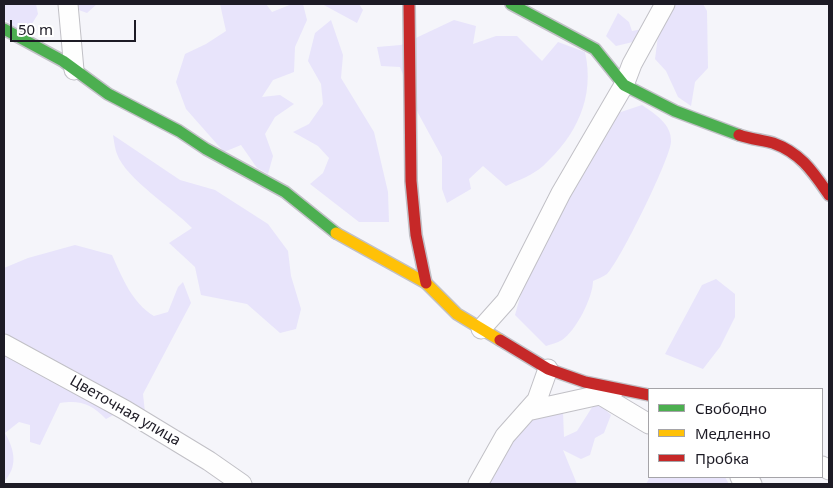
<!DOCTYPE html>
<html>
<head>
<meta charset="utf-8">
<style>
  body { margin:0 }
  #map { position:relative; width:833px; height:488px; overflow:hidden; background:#f5f5fa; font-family:"Noto Sans",sans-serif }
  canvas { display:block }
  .frame { position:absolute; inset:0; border:5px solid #1d1b25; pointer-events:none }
  .legend { position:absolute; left:648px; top:388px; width:175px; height:90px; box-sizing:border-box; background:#fff; border:1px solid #a5a4a8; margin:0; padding:6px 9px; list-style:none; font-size:15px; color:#1d1b25 }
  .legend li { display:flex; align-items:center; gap:10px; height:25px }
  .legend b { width:25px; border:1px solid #a5a4a8 }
  .scale { position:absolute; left:10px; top:20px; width:126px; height:22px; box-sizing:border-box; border:2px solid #1d1b25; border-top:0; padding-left:6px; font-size:15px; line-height:18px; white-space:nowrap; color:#1d1b25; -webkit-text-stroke:4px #fff; paint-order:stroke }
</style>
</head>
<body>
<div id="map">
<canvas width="833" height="488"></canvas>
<div class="frame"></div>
<ul class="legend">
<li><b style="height:6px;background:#4caf50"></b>Свободно</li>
<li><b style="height:6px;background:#ffc107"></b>Медленно</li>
<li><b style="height:6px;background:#c62828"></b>Пробка</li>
</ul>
<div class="scale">50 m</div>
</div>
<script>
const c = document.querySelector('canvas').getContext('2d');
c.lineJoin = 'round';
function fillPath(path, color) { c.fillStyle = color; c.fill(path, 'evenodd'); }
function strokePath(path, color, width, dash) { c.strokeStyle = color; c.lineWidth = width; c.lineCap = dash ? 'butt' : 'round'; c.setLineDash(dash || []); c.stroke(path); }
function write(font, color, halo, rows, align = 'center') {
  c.font = font + ' "Noto Sans",sans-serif'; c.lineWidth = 4.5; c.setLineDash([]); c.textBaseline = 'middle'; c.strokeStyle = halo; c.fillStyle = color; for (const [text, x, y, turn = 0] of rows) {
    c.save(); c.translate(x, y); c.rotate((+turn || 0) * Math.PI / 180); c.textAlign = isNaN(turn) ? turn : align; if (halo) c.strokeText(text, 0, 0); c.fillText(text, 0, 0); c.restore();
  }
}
fillPath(new Path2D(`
  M4,4h32l2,10 -13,21 -21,-16z
  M62,4h35l-10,9z
  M220,4h46l6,8 20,-8h11l4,16 -12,27 -1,25 -21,8 -11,17 18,-2 14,9 -19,13 -10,17 8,22 -5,18 -11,-6 -16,-23 -17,7 -38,-43 -10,-27 9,-28 21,-10 20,-13z
  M322,4h37l4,6 -6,13z
  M669,4h34l4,7 1,57 -13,14 -4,24 -13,-9 -12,-26 -11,-12 3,-23 -42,10 -10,-10 12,-23 11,9 3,9 21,-4z
  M331,20l12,35 -2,23 33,54 14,60 1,30h-30l-49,-38 13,-11 6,-15 -11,-12 -25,-14 16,-8 14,-20 -2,-20 -13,-23 7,-28z
  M454,20l22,6 -3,18 23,-8h21l25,25 16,-19 27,10c10,45 -8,83 -42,114 -10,9 -24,14 -37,20l-23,-20 -14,13 2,10 -24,14 -5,-14v-32l-24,-44 -18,-46 -19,-1 -4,-19 24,-2z
  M642,105c13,9 30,19 29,37 -1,17 -52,121 -64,132 -4,3 -10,5 -14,7 0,16 -17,50 -31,59 -5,3 -11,4 -16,6l-31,-31 9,-32 18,-31 47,-93 29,-46z
  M113,135l67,45 35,10 53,34 20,27 3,25 10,33 -5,20 -16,4 -33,-29 -46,-9 -6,-28 -26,-24 23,-15c-19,-20 -66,-49 -75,-74 -2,-5 -3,-13 -4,-19z
  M75,245l37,10c10,22 20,48 42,61l14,-4 10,-25 5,-5 8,21 -48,91 2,18 -28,1 -11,6c-15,-15 -25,-19 -46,-16l-20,42 -10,-3v-17l-11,-3 -14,11c10,18 13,33 -1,49v-214l24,-10z
  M716,279l19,15v23l-15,30 -17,22 -38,-15 37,-69z
  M596,401l15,14 -7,18 -9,5 -5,17 -9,4 -18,-9 14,34h-100l53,-69 33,-3 1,25 13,-6z
  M650,477h75l4,7h-83z`), '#e8e4fb');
const street = new Path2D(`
  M68,4l6,66
  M481,329l25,-28 55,-108 63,-108 8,-21 33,-60
  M4,344l121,66 84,51 33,23
  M599,394l50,30
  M527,411l86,-19
  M822,466l7,4
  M740,477l12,7
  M478,484l27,-48 32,-36 11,-31`);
const fast = new Path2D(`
  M511,4l84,45 29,36 51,26 64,24
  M4,29l59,32 45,33 71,37 27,18 79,43 51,41`);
const slow = new Path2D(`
  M336,233l90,50 31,31 43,26`);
const jam = new Path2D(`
  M409,4l2,177 5,54 10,48
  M739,135c11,4 23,5 34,8 28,10 40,29 56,52
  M500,340l48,29 37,13 64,13`);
strokePath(street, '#c1c0c6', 21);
strokePath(fast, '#c1c0c6', 14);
strokePath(slow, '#c1c0c6', 14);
strokePath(jam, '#c1c0c6', 14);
strokePath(street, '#fefefe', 19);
strokePath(fast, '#4caf50', 11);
strokePath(slow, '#ffc107', 11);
strokePath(jam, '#c62828', 11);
write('15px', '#1d1b25', '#fff', [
  ["Цветочная улица",125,411,30]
]);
</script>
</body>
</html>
